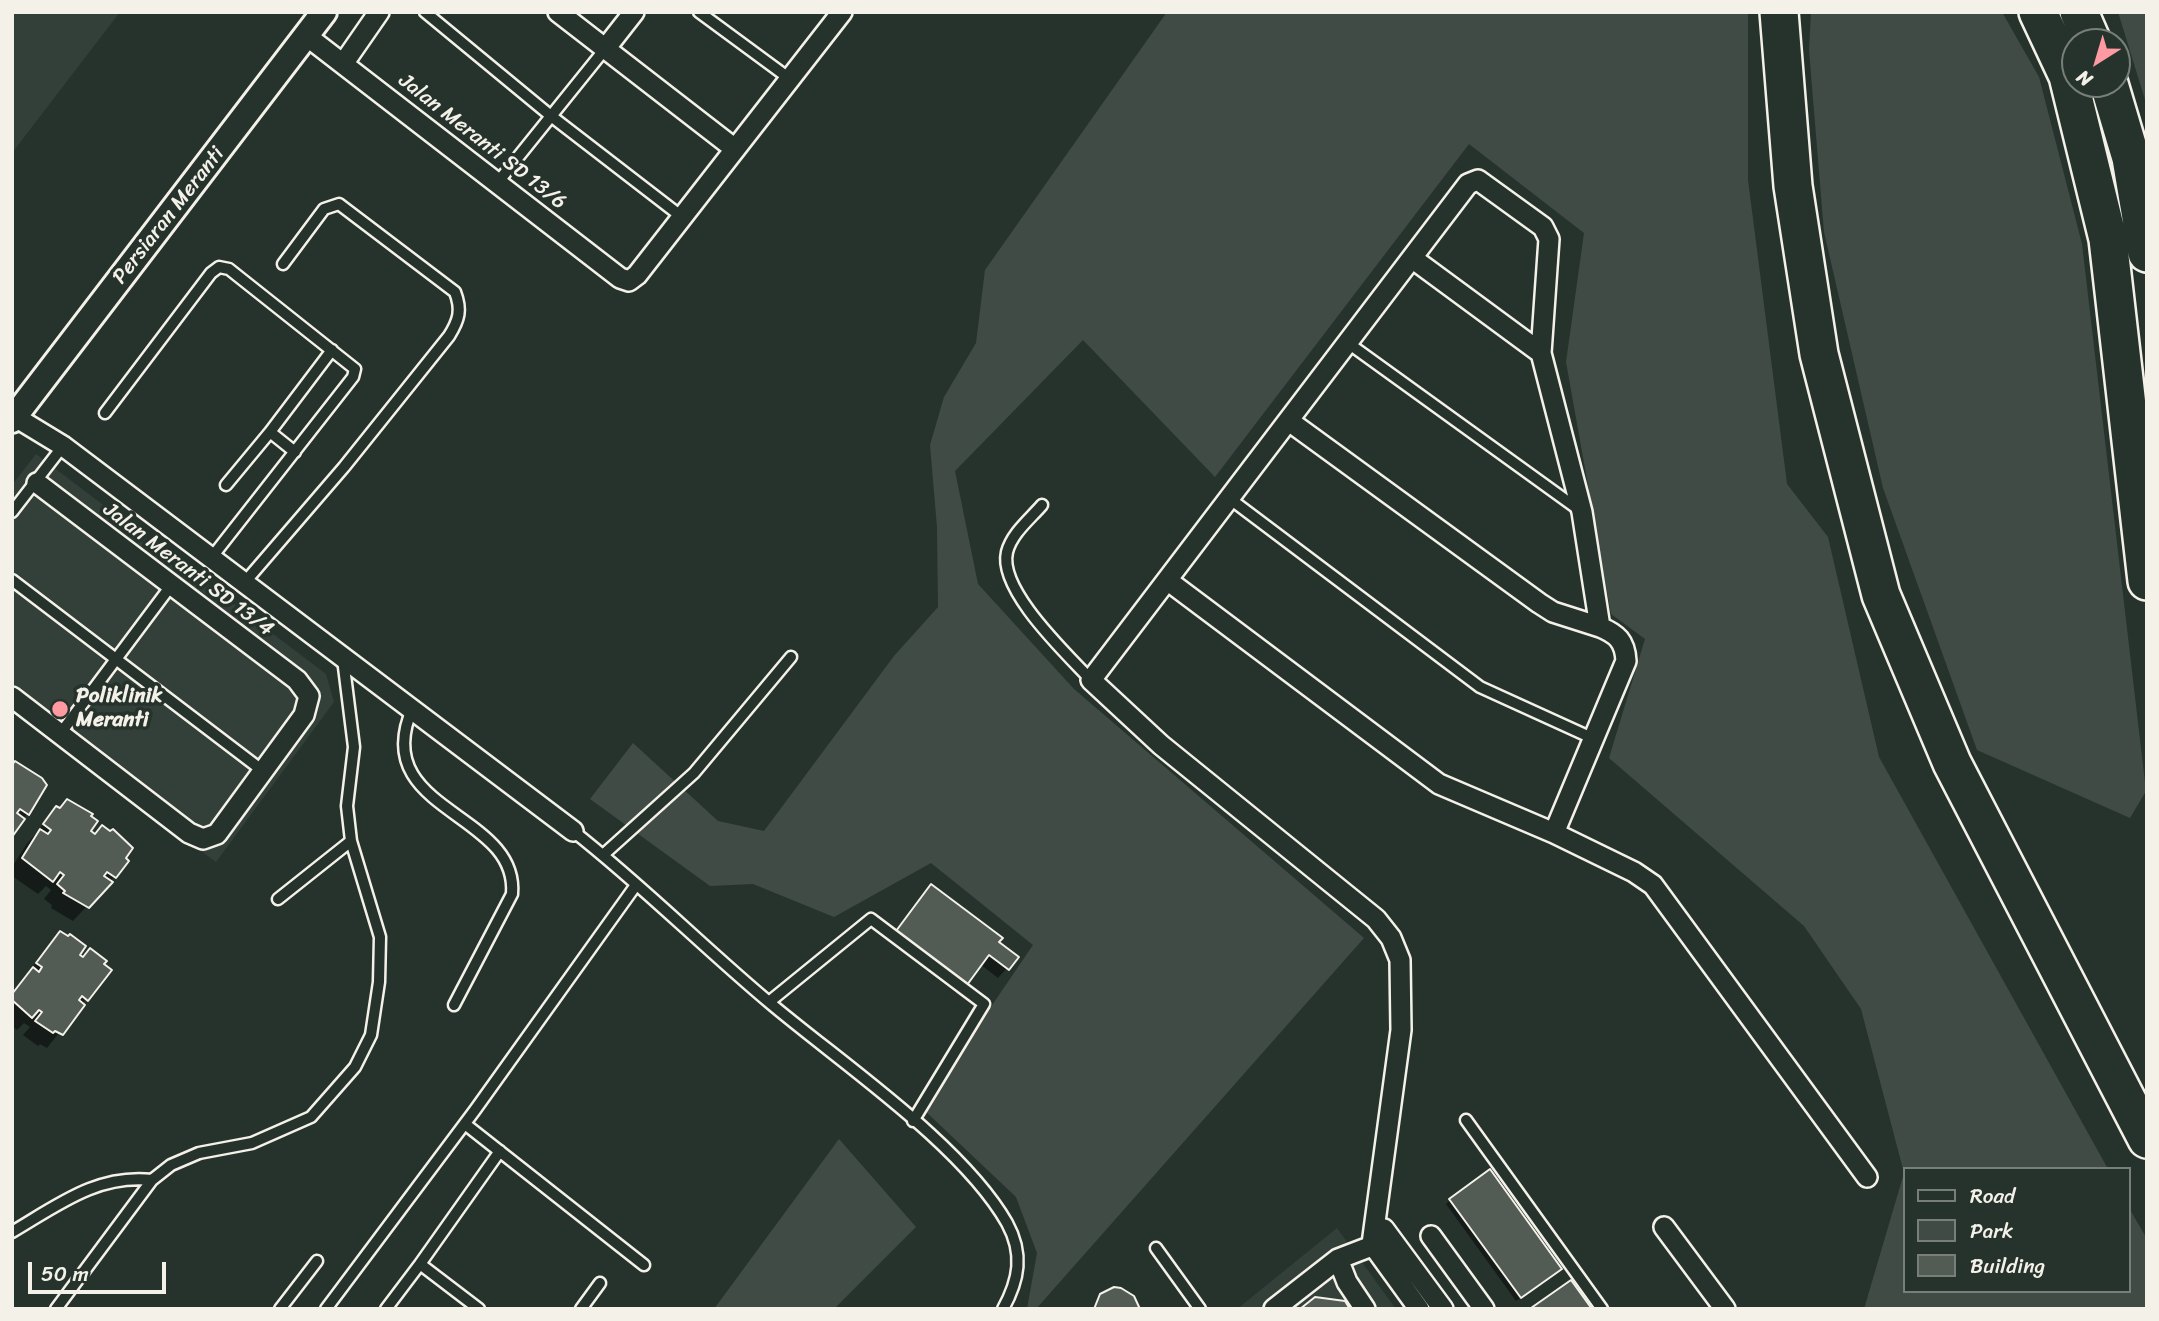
<!DOCTYPE html>
<html>
<head>
<meta charset="utf-8">
<style>
  body { margin:0 }
  #map { position:relative; width:2159px; height:1321px; overflow:hidden; background:#26332d; font-family:Sriracha,sans-serif }
  canvas { display:block }
  .frame { position:absolute; inset:0; border:14px solid #f4f1e8; pointer-events:none }
  .legend { position:absolute; left:1903px; top:1167px; width:228px; height:126px; box-sizing:border-box; background:#26332d; border:2px solid #787f78; margin:0; padding:9px 12px; list-style:none; font-size:21px; color:#f4f1e8 }
  .legend li { display:flex; align-items:center; gap:14px; height:35px }
  .legend b { width:35px; border:2px solid #787f78 }
  .north { position:absolute; left:2061px; top:28px; width:70px; height:70px; box-sizing:border-box; background:#26332d; border:2px solid #787f78; border-radius:50%; rotate:217deg; font-size:19px; font-weight:700; line-height:28px; text-align:center; color:#f4f1e8 }
  .north::after { content:''; display:block; margin:auto; width:24px; height:32px; background:#ff9aa2; clip-path:polygon(50% 0,100% 100%,50% 72%,0 100%) }
  .scale { position:absolute; left:28px; top:1262px; width:138px; height:32px; box-sizing:border-box; border:4px solid #f4f1e8; border-top:0; padding-left:9px; font-size:21px; line-height:24px; white-space:nowrap; color:#f4f1e8; -webkit-text-stroke:5px #26332d; paint-order:stroke }
</style>
</head>
<body>
<div id="map">
<canvas width="2159" height="1321"></canvas>
<div class="frame"></div>
<ul class="legend">
<li><b style="height:9px;background:#26332d"></b>Road</li>
<li><b style="height:19px;background:#414b45"></b>Park</li>
<li><b style="height:19px;background:#525c55"></b>Building</li>
</ul>
<div class="north">N</div>
<div class="scale">50 m</div>
</div>
<script>
const c = document.querySelector('canvas').getContext('2d');
c.lineJoin = 'round';
function fillPath(path, color) { c.fillStyle = color; c.fill(path, 'evenodd'); }
function strokePath(path, color, width, dash) { c.strokeStyle = color; c.lineWidth = width; c.lineCap = dash ? 'butt' : 'round'; c.setLineDash(dash || []); c.stroke(path); }
function write(font, color, halo, rows, align = 'center') {
  c.font = font + ' Sriracha,sans-serif'; c.lineWidth = 7; c.setLineDash([]); c.textBaseline = 'middle'; c.strokeStyle = halo; c.fillStyle = color; for (const [text, x, y, turn = 0] of rows) {
    c.save(); c.translate(x, y); c.rotate((+turn || 0) * Math.PI / 180); c.textAlign = isNaN(turn) ? turn : align; if (halo) c.strokeText(text, 0, 0); c.fillText(text, 0, 0); c.restore();
  }
}
fillPath(new Path2D(`
  M12,12h108l-108,141z
  M36,454l290,220 8,28 -118,160 -204,-151v-226z
  M1337,1228l59,81h-159z`), '#333f39');
fillPath(new Path2D(`
  M1167,12h581v168l39,304 41,53 51,220 229,412h-203v122h224v-83l18,31v70h-283l40,-136 -43,-164 -57,-83 -195,-168 36,-119 -34,-25 -45,-252 18,-129 -115,-89 -254,333 -132,-137 -128,131 23,113 96,105 290,249 -328,371h-9l10,-56 -21,-56 -94,-89 111,-163 -102,-82 -97,54 -81,-33 -43,2 -120,-87 43,-56 85,78 46,10 130,-175 44,-49 -1,-80 -7,-82 14,-48 32,-54 9,-73z
  M1811,12h191l37,65 43,167 64,547 -16,27 -153,-68 -94,-262 -59,-256 -15,-182z
  M2118,12h29v94z
  M839,1139l77,88 -82,82h-120z`), '#414b45');
fillPath(new Path2D(`
  M12,767l15,47 -15,17z
  M57,808l37,27 8,-8 12,50 -41,44 -22,-13 1,-3 -8,-6 7,-9 -5,-4 -8,8 -26,-18v-9l14,-22z
  M931,886l85,72 -18,20 -18,-14 -24,29 -68,-52z
  M60,933l18,22 31,15 -62,78 -7,-4 -2,2 -15,-11 7,-8 -6,-4 -7,7 -5,-4v-34z
  M1450,1200l105,73 -39,28 -70,-97z`), '#0007');
const building = new Path2D(`
  M15,761l27,17 5,7 -18,30 -9,-6 -3,4 8,6 -13,18v-72z
  M67,799l26,15 -2,2 7,5 -7,10 4,3 7,-9 8,6 3,-2 20,19 -7,10 3,3 -13,17 -9,-6 -3,4 9,6 -24,26 -26,-15 2,-2 -8,-7 7,-9 -4,-3 -7,10 -31,-24 18,-29 8,5 3,-4 -8,-6 13,-18 4,2z
  M931,884l72,54 -4,4 20,15 -10,13 -20,-15 -22,30 -71,-54z
  M60,931l8,5 2,-2 16,12 -6,9 3,2 7,-9 17,13 -3,3 8,6 -24,31 -6,-5 -3,4 6,5 -22,30 -8,-4 -2,2 -18,-12 7,-9 -3,-2 -7,8 -20,-18v-6l21,-27 6,5 3,-5 -6,-4z
  M1490,1169l72,100 -41,29 -72,-99z
  M1571,1280l21,29h-61v-1z
  M1114,1287l7,1 13,8 6,13h-46l6,-15z
  M1315,1297l30,4 5,8h-50z`);
fillPath(building, '#525c55');
strokePath(building, '#f4f1e8', 2);
const service = new Path2D(`
  M425,12l126,104 131,101
  M699,12l91,67
  M498,182l107,-133
  M1348,343l230,166
  M105,413l106,-140 8,-6 10,2 126,100 -2,8 -141,180
  M270,432l62,-82
  M226,485l44,-53 25,20
  M1229,498l251,189 112,51
  M1042,505c-12,14 -30,28 -35,47 -9,38 60,102 84,128
  M12,512l51,-66
  M12,580l251,191
  M245,582l99,-115 105,-131c10,-16 13,-26 6,-44l-116,-88 -15,5 -41,55
  M413,707c-47,105 106,104 99,187l-58,111
  M60,734l110,-147
  M573,831c69,54 130,116 197,172 71,60 192,141 237,220 17,31 12,57 -4,86
  M603,855l91,-82 97,-116
  M278,899l73,-58
  M769,1002l102,-83 113,85 -71,117
  M1466,1120l136,189
  M465,1124l179,141
  M12,1232c46,-27 85,-58 140,-52
  M1156,1248l44,61
  M56,1309l96,-129 19,-15 28,-12 53,-10 59,-26 44,-50 16,-32 8,-53 1,-45 -29,-96 -4,-35 7,-59 -11,-88
  M280,1309l37,-48
  M326,1309l149,-199 161,-225
  M386,1309l34,-45
  M479,1309l-59,-45 80,-113
  M581,1309l19,-26`);
const minor = new Path2D(`
  M558,12l177,137
  M308,37l312,241 9,3 8,-6 205,-263
  M605,49l29,-37
  M343,64l36,-52
  M1412,258l129,95
  M12,415l51,31 510,385
  M1289,421l250,182 14,9 47,15
  M1167,580l272,204 115,49 80,39 19,13 214,292
  M12,697l177,136 14,6 14,-5 87,-119 5,-19 -12,-16 -260,-197
  M1664,1227l61,82
  M1384,1229l59,80
  M1431,1236l53,73
  M1338,1259l9,23 18,27
  M1274,1309l64,-50 52,-20
  M1419,1309l-47,-65 29,-214 -1,-70 -9,-22 -15,-19 -215,-174 -70,-65 377,-496 10,-4 65,47 6,12 -8,114 41,159 18,115c17,7 25,14 26,34l-72,172`);
const tertiary = new Path2D(`
  M12,420l312,-408`);
const motorway = new Path2D(`
  M1779,12l14,174 26,168 62,241 71,168 195,376
  M2038,12l30,64 40,163 39,342
  M2079,12l13,30
  M2109,84l22,74 16,95`);
strokePath(service, '#f4f1e8', 15);
strokePath(minor, '#f4f1e8', 24);
strokePath(tertiary, '#f4f1e8', 30);
strokePath(motorway, '#f4f1e8', 42);
strokePath(service, '#26332d', 10);
strokePath(minor, '#26332d', 19);
strokePath(tertiary, '#26332d', 24);
strokePath(motorway, '#26332d', 37);
for (const [x, y, r, color] of [
  [60,709,9,"#ff9aa2"]
]) { const dot = new Path2D(); dot.arc(x, y, r, 0, 2 * Math.PI); c.fillStyle = color; c.fill(dot); strokePath(dot, '#26332d', 2.5); }
write('21px', '#f4f1e8', '#26332d', [
  ["Jalan Meranti SD 13/6",482,142,38],
  ["Persiaran Meranti",169,216,-52],
  ["Jalan Meranti SD 13/4",188,570,37]
]);
write('bold 21px', '#f4f1e8', '#26332d', [
  ["Poliklinik",76,697],
  ["Meranti",76,721]
], 'left');
</script>
</body>
</html>
